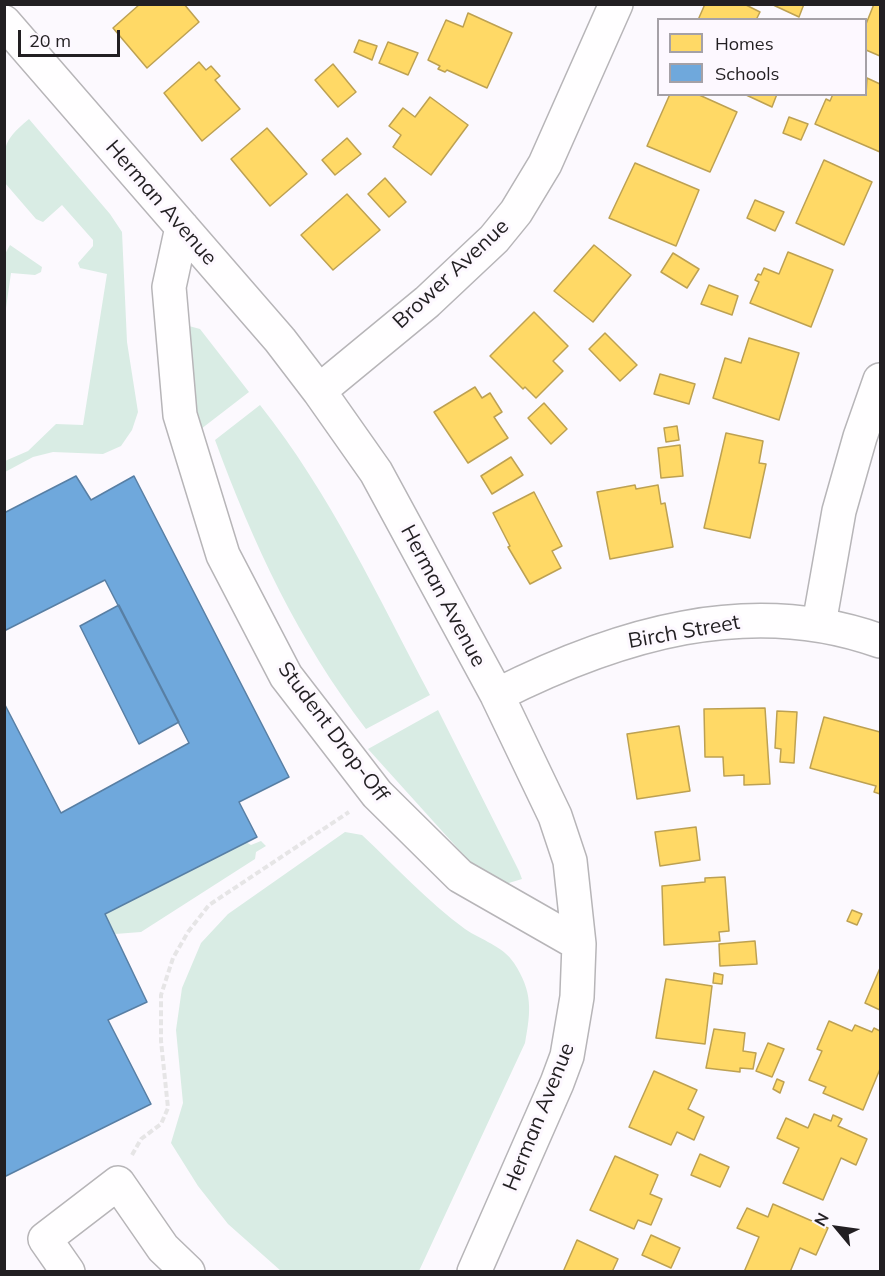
<!DOCTYPE html>
<html>
<head>
<meta charset="utf-8">
<style>
  body { margin:0 }
  #map { position:relative; width:885px; height:1276px; overflow:hidden; background:#fcf9fe; font-family:Mulish,sans-serif }
  canvas { display:block }
  .frame { position:absolute; inset:0; border:6px solid #221f22; pointer-events:none }
  .legend { position:absolute; left:657px; top:18px; width:210px; height:78px; box-sizing:border-box; background:#fdf8ff; border:2px solid #a5a1a7; margin:0; padding:8px 10px; list-style:none; font-size:18px; color:#221f22 }
  .legend li { display:flex; align-items:center; gap:12px; height:30px }
  .legend b { width:30px; border:2px solid #a5a1a7 }
  .north { position:absolute; left:807px; top:1198px; width:60px; height:60px; -webkit-text-stroke:4px #fdf8ff; paint-order:stroke; rotate:299deg; font-size:16px; font-weight:700; line-height:24px; text-align:center; color:#221f22 }
  .north::after { content:''; display:block; margin:auto; width:21px; height:27px; background:#221f22; clip-path:polygon(50% 0,100% 100%,50% 72%,0 100%) }
  .scale { position:absolute; left:18px; top:30px; width:102px; height:27px; box-sizing:border-box; border:3px solid #221f22; border-top:0; padding-left:8px; font-size:18px; line-height:21px; white-space:nowrap; color:#221f22; -webkit-text-stroke:4px #fdf8ff; paint-order:stroke }
</style>
</head>
<body>
<div id="map">
<canvas width="885" height="1276"></canvas>
<div class="frame"></div>
<ul class="legend">
<li><b style="height:16px;background:#ffd966"></b>Homes</li>
<li><b style="height:16px;background:#6fa8dc"></b>Schools</li>
</ul>
<div class="north">N</div>
<div class="scale">20 m</div>
</div>
<script>
const c = document.querySelector('canvas').getContext('2d');
c.lineJoin = 'round';
function fillPath(path, color) { c.fillStyle = color; c.fill(path, 'evenodd'); }
function strokePath(path, color, width, dash) { c.strokeStyle = color; c.lineWidth = width; c.lineCap = dash ? 'butt' : 'round'; c.setLineDash(dash || []); c.stroke(path); }
function write(font, color, halo, rows, align = 'center') {
  c.font = font + ' Mulish,sans-serif'; c.lineWidth = 6; c.setLineDash([]); c.textBaseline = 'middle'; c.strokeStyle = halo; c.fillStyle = color; for (const [text, x, y, turn = 0] of rows) {
    c.save(); c.translate(x, y); c.rotate((+turn || 0) * Math.PI / 180); c.textAlign = isNaN(turn) ? turn : align; if (halo) c.strokeText(text, 0, 0); c.fillText(text, 0, 0); c.restore();
  }
}
fillPath(new Path2D(`
  M29,119l81,95 12,18 5,110 11,70 -6,18 -11,16 -18,8 -50,-2 -20,5 -28,15v-11l23,-10 28,-27 27,1 24,-151 -27,-6 -2,-5 15,-17v-6l-31,-35 -19,17 -7,-3 -31,-36c-1,-35 -5,-40 24,-64z
  M10,245l32,22 -1,5 -6,3 -24,-2 -6,42v-61z
  M189,326l11,3 49,63 -48,37 -23,-85 3,-10z
  M260,405c70,88 118,192 170,290l-64,34c-67,-87 -113,-185 -151,-289z
  M438,710l81,161 3,8 -20,6 -23,-13 -111,-123z
  M345,832l17,3c33,31 66,67 103,94 16,11 38,17 49,34 19,29 17,48 11,80l-106,228h-138l-53,-47 -30,-38 -27,-43 12,-40 -7,-73 6,-42 19,-45 27,-29z
  M261,841l5,5 -10,6 -1,7 -114,73 -26,2 -10,-20 141,-72 5,3z`), '#d9ece4');
const homes = new Path2D(`
  M140,4h44l15,18 -52,46 -34,-40z
  M705,4h39l16,8 -4,8h-58z
  M771,4h33l-5,13z
  M874,4h6v52l-14,-6v-26z
  M468,13l44,20 -25,55 -40,-18 -2,2 -7,-3 2,-3 -12,-6 18,-40 17,7z
  M359,40l18,6 -5,14 -18,-8z
  M388,42l30,11 -10,22 -29,-12z
  M199,62l7,8 5,-4 9,10 -5,4 25,29 -38,32 -38,-48z
  M333,64l23,28 -18,15 -23,-27z
  M867,78l13,6v68l-65,-28 11,-25 4,2 3,-7h33z
  M670,94h27l40,18 -27,60 -63,-26z
  M744,94h33l-5,13z
  M430,97l38,28 -37,50 -38,-28 8,-12 -12,-9 14,-18 12,9z
  M789,117l19,7 -7,16 -18,-7z
  M267,128l40,46 -37,32 -39,-47z
  M347,138l14,16 -26,21 -13,-15z
  M824,160l48,22 -28,63 -48,-22z
  M635,163l64,27 -23,56 -67,-28z
  M385,178l21,24 -17,15 -21,-23z
  M347,194l33,36 -47,40 -32,-35z
  M755,200l29,12 -9,19 -28,-13z
  M594,245l37,30 -38,47 -39,-31z
  M788,252l45,18 -22,57 -61,-24 9,-21 -4,-2 3,-6 3,1 3,-7 15,6z
  M673,253l26,16 -12,19 -26,-16z
  M709,285l29,11 -6,19 -31,-11z
  M534,312l34,34 -15,15 10,10 -27,27 -11,-11 -2,2 -33,-33z
  M605,333l32,32 -17,16 -31,-32z
  M749,338l50,15 -20,67 -66,-22 12,-40 16,5z
  M660,374l35,10 -6,20 -35,-10z
  M475,387l7,11 8,-5 12,19 -8,5 14,21 -40,25 -34,-51z
  M544,403l23,26 -16,15 -23,-26z
  M677,426l2,14 -13,2 -2,-14z
  M726,433l37,8 -4,22 7,1 -16,74 -46,-10z
  M680,445l3,31 -22,2 -3,-30z
  M511,457l12,18 -31,19 -11,-18z
  M635,485l1,4 22,-4 3,19 4,-1 8,44 -63,12 -13,-67z
  M534,492l28,54 -10,5 9,17 -31,16 -22,-37 2,-1 -17,-33z
  M765,708l5,76 -26,1v-10l-20,1 -1,-19h-18l-1,-48z
  M777,711l20,1 -3,51 -14,-1 1,-13 -6,-1z
  M824,717l56,15v62l-6,-2 2,-6 -66,-18z
  M679,726l11,65 -53,8 -10,-65z
  M696,827l4,33 -40,6 -5,-34z
  M725,877l4,54 -10,1 1,9 -56,4 -2,-59 43,-4v-4z
  M852,910l10,4 -5,11 -10,-4z
  M755,941l2,23 -37,2 -1,-22z
  M880,968v42l-15,-7z
  M714,973l9,2 -1,9 -9,-1z
  M666,979l46,7 -7,58 -49,-6z
  M829,1021l23,10 3,-6 17,7 2,-4 6,3v38l-17,41 -40,-17 3,-6 -17,-7 13,-29 -5,-2z
  M714,1029l31,4 -2,18 13,2 -3,16 -13,-1v4l-34,-4z
  M768,1043l16,6 -12,28 -16,-6z
  M654,1071l43,19 -9,19 16,8 -10,23 -17,-8 -6,13 -42,-18z
  M777,1079l7,3 -4,11 -7,-4z
  M814,1114l17,7 2,-6 9,4 -4,7 29,13 -11,26 -15,-7 -18,42 -40,-17 16,-35 -22,-10 9,-20 22,10z
  M700,1154l29,13 -9,20 -29,-12z
  M615,1156l43,19 -8,19 12,5 -11,26 -13,-5 -4,9 -44,-19z
  M773,1204l55,24 -12,27 -16,-7 -10,24h-46l15,-35 -22,-9 10,-20 21,9z
  M651,1235l29,13 -9,20 -29,-13z
  M577,1240l41,19 -6,13h-49z`);
fillPath(homes, '#ffd966');
strokePath(homes, '#bda152', 1.5);
const schools = new Path2D(`
  M76,476l15,24 43,-24 155,301 -50,25 18,35 -152,77 42,88 -39,18 43,84 -147,73v-474l57,110 128,-70 -84,-163 -101,51v-118z
  M119,605l60,117 -40,22 -59,-118z`);
fillPath(schools, '#6fa8dc');
strokePath(schools, '#587fa4', 1.5);
const minor = new Path2D(`
  M4,22l276,318 39,51 57,81 121,223 58,121 15,45 9,83 -2,53 -10,59 -10,27 -83,189
  M182,227l-13,60 11,128 43,140 63,121 91,118 83,82 119,68
  M319,391l108,-89 67,-63 22,-27 29,-48 71,-160
  M819,624l20,-113 21,-74 20,-57
  M497,695c119,-60 252,-101 383,-54
  M68,1272l-23,-33 73,-56 45,65 25,24`);
strokePath(minor, '#b7b5b8', 36);
strokePath(new Path2D(`
  M132,1155l9,-16 20,-15 7,-16 -7,-67v-46l12,-37 15,-26 21,-27 140,-93`), '#e6e5e6', 4, [6, 3]);
strokePath(minor, '#fffeff', 33);
write('21px', '#221f22', '#fdf8ff', [
  ["Herman Avenue",161,203,49],
  ["Brower Avenue",451,274,-43],
  ["Herman Avenue",443,596,62],
  ["Birch Street",684,632,-10],
  ["Student Drop-Off",333,732,53],
  ["Herman Avenue",539,1117,-68]
]);
</script>
</body>
</html>
